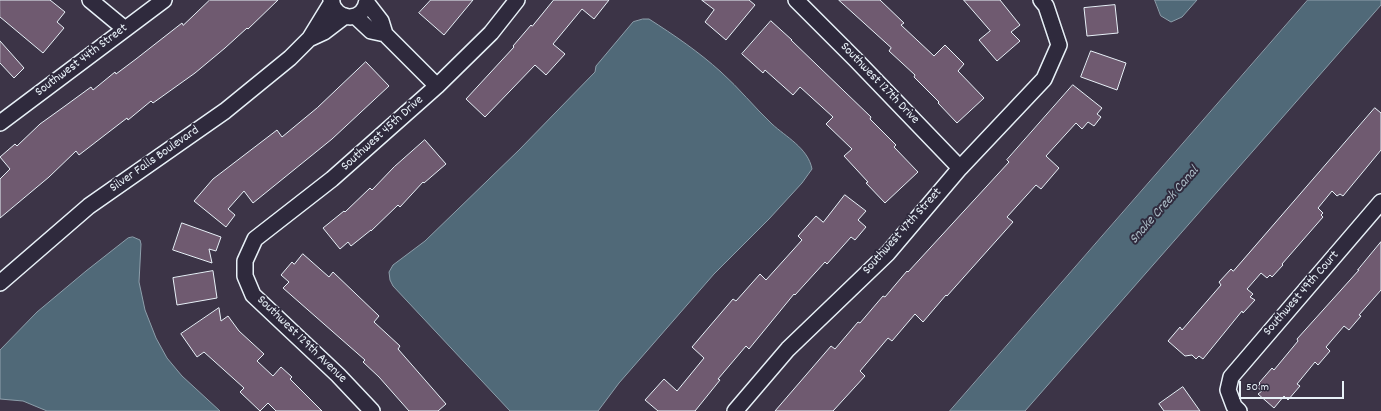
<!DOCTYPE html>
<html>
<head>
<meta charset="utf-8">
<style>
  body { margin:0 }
  #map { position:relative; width:1381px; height:411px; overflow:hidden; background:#3c3447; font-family:Dekko,sans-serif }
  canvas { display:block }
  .scale { position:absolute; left:1239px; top:381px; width:105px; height:18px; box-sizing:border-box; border:2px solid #e8f1f8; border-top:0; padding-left:5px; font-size:12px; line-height:14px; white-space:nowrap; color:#e8f1f8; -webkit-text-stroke:3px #2f2a3d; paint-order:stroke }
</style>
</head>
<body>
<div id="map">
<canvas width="1381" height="411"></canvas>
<div class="scale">50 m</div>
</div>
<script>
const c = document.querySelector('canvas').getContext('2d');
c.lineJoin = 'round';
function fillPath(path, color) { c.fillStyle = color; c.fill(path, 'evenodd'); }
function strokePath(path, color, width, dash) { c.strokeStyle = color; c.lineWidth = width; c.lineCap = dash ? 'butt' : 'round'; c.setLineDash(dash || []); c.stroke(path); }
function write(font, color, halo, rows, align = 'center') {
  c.font = font + ' Dekko,sans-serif'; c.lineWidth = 4; c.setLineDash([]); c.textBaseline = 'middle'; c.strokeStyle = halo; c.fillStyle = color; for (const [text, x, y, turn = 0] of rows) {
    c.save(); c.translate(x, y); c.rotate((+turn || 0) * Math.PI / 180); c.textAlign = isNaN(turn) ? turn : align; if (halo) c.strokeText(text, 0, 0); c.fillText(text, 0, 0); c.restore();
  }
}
const water = new Path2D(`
  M1155,0h42l-15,17 -11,5 -10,-6z
  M1308,0h73v5l-356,406h-75z
  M643,19h6c25,16 50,33 72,53 18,16 33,35 51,52 14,13 36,24 40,45l-10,14 -33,36 -55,55 -95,109 -21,28h-88l-117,-125 -3,-6 -1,-8 4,-7 32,-24 94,-91 76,-78 1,-6 37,-44z
  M133,237l7,3 1,4 -2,38 6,28 11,28 11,20 15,18 38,35h-173l-24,-10 -23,-2v-49l37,-38 49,-41 42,-33z`);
fillPath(water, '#506978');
strokePath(water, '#8d9fab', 1);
const building = new Path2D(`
  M0,0h50l15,12 -8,10 7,6 -21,25 -43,-36z
  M210,0h68l-30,29 -1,-1 -22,20 -30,25 -42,30 -2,-2 -23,19 -1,-2 -48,37 -3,-4 -27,26 -49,41v-39l10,-10 -10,-12 15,-13 2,2 23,-22 25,-18 26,-19 2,3 22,-18 1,2 20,-15 46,-36 1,2z
  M431,0h42l-29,35 -25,-22z
  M554,0h55l-15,19 -12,-10 -29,35 12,10 -19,21 -11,-10 -50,52 -19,-18 48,-52 -1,-1 18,-21 1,1z
  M702,0h47l6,5 -29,35 -21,-18 9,-12z
  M839,0h41l24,23 -3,2 33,31 11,-11 19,19 -6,7 26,27 -27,25 -19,-20 1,-1 -25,-25 1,-2 -26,-24 2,-3z
  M964,0h36l20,25 -9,7 9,9 -23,20 -18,-21 11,-9z
  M1115,5l3,28 -31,3 -3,-28z
  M771,21l21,19h-1l80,77 -1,2 26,26 -2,2 24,25 -33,31 -19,-20 2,-1 -24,-26 8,-7 -26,-25 7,-7 -33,-30 -7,8 -28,-25 -2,3 -21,-19z
  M0,41l24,27 -10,10 -14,-15z
  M1091,51l35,12 -9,27 -36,-13z
  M366,62l23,24 -57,53 -79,64 -9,-12 -16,18 7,6 -9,12 -32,-26 19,-22 64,-49 5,7 35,-29z
  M1073,85l29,23 -5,6 4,3 -7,9 -6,-4 -6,7 -6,-6 -30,33 13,12 -18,21 -5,-4 -29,32 6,5 -66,74 -1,-1 -23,27 -8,-8 -23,27 -4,-3 -28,33 5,5 -32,35h-58l56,-65 4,3 23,-27 2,1 23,-27 2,1 22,-26 1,1 101,-110 -2,-2z
  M1375,108l6,5v37l-38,46 -3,-2 -3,2 -5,-5 -14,17 5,5 -2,2 2,2 -41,47 1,1 -11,12 -2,-2 -3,3 -6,-5 -14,16 6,5 -3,3 5,3 -12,13 -1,-2 -39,48 -4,-3 -3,3 -4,-4 -7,1 -17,-15 12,-14 2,3 39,-45 -2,-3 12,-13 2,2z
  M425,140l21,24 -22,19 -1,-1 -23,25 -2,-2 -27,26v-1l-20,16 -3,-4 -8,7 -17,-21 21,-17 1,1 25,-24 2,2 22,-23z
  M845,195l21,16 -8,9 8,7 -11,13 -4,-3 -24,27 -2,-2 -30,33 -1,-1 -45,55 -3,-3 -28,33 2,1 -25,31h-37l-13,-11 19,-21 13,12 27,-33 -12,-11 23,-27 18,-21 3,2 24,-27 6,6 36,-40 -4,-4 18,-20 7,6z
  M182,223l39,14 -5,14 -7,-2 3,14 -39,-13z
  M1381,242v48l-22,25 2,1 -12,14 -5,-4 -18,21 4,4 -12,14 -3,-3 -18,22 3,2 -12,14 -4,-4 -10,12 -16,-14 4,-3 -5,-4 3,-3 -1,-1 13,-15 2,2 24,-29 -1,-2 62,-69h-1z
  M303,254l26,23 4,-5 46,44 -5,6 26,24 -2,3 48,55 -8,7h-29l-30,-34 -16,-15 2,-2 -82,-72 6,-6 -8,-7 11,-13 2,2z
  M213,271l4,27 -40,7 -4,-27z
  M219,308l2,13 7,-5 11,15 25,23 -7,7 16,15 8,-9 11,10 -2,2 32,32h-46l-8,-8 -8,8 -20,-19 4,-4 -40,-36 -7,5 -16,-23z
  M1183,387l17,24h-36l-5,-7z`);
fillPath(building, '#6f5a70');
strokePath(building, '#e8f1f8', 1);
const minor = new Path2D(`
  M90,0l35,29
  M331,0c4,22 33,23 36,0
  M796,0l60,60 104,108
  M367,3l14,18 4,13 52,52
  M355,16l16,15 14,3
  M311,38l13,-6 21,-16
  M0,123l164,-123
  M0,283l89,-77 136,-95 65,-53 20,-20 22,-36
  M372,411l-34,-36 -85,-80 -8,-19v-15l10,-22 77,-60 105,-93 54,-53 26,-33
  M735,411l53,-62 100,-96 72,-85 84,-89 15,-34 -13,-39 -5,-6
  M1239,411l-5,-5 -6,-16 3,-13 150,-175`);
strokePath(minor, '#e8f1f8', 18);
strokePath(minor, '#2f2a3d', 15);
write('13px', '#e8f1f8', '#2f2a3d', [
  ["Southwest 44th Street",82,61,-37],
  ["Southwest 127th Drive",879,84,46],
  ["Southwest 45th Drive",383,134,-42],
  ["Silver Falls Boulevard",155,160,-35],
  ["Southwest 47th Street",903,232,-48],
  ["Southwest 49th Court",1302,294,-49],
  ["Southwest 129th Avenue",301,340,44]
]);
write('italic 14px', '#abbbc5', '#2f2a3d', [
  ["Snake Creek Canal",1165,206,-49]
]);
</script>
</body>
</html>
